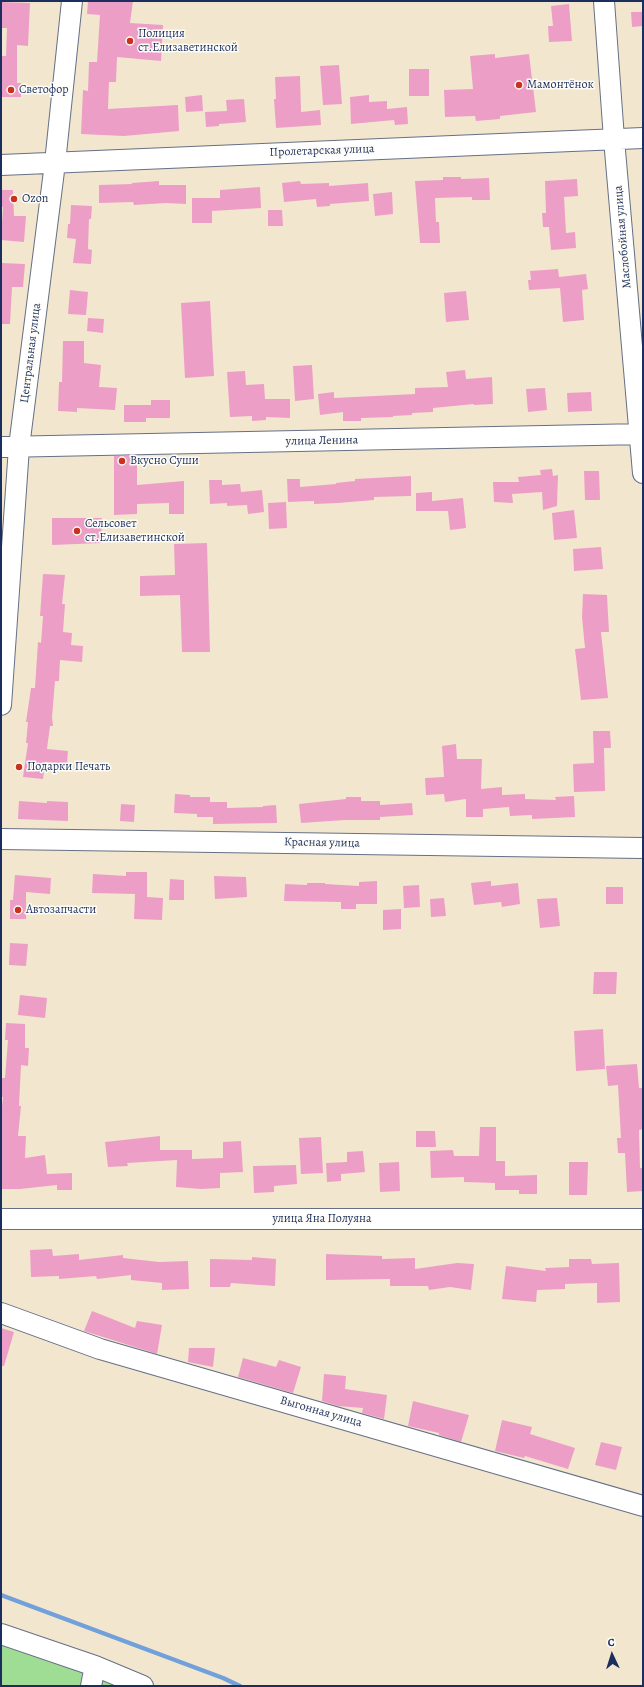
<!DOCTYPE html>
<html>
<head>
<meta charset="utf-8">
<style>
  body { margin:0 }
  #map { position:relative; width:644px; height:1687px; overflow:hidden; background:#f2e7ce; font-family:Alegreya,serif }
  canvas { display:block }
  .frame { position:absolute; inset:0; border:2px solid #1b2f5e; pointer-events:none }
  .north { position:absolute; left:592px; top:1635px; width:40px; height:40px; -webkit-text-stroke:3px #fdfcf7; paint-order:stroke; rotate:356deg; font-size:11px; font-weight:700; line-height:16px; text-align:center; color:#1b2f5e }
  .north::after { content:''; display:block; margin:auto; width:14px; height:18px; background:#1b2f5e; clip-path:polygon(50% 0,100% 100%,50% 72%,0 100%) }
</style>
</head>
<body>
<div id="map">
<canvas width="644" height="1687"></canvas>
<div class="frame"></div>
<div class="north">С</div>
</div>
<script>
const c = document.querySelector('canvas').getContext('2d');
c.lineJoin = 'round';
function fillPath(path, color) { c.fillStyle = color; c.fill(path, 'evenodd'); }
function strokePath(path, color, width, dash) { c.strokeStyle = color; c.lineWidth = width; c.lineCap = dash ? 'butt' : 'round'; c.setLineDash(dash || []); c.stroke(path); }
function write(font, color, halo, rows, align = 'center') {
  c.font = font + ' Alegreya,serif'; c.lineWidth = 3; c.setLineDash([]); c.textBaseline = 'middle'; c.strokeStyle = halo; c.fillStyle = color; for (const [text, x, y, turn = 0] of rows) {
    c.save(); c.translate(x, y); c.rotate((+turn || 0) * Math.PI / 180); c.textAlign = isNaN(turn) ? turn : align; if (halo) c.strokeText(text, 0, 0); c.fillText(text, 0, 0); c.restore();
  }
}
fillPath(new Path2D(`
  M1,1638l123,48h-123z`), '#9edd93');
strokePath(new Path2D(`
  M1,1595l222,83 17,8`), '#72a0da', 4.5);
fillPath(new Path2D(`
  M88,1h45l-3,22 33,2 -2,36 -44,-4 -1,25h-7l-1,27 70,-4 1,26 -55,5 -43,-2 2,-44 5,1 1,-29h8l3,-47 -13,-1z
  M1,2l29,1 -2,43 -11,-1v38h4v14h-20v-41h5l1,-28h-6z
  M569,4l3,37 -23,1 -1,-16h5l-2,-20z
  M631,12h12v14l-11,1z
  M495,54v4l34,-4 7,58 -36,4v3l-24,2 -1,-5 -30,1 -1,-27 29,-1 -3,-33z
  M339,65l3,39 -19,1 -3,-39z
  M409,69h20v27h-20z
  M300,76l1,36 19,-2 1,15 -45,3 -2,-29h2l-1,-22z
  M202,95l1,16 -17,1 -1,-15z
  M369,95v7l18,-1v8l20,-2 1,17 -13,1 -1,-5 -43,4 -1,-27z
  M244,99l2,23 -27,2v2l-13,1 -1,-15 22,-1 -1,-11z
  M443,177h18v2l28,-1 1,22h-18v-3l-37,1 1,24h3l1,21h-20l-5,-62 28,-1z
  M577,179l1,17 -14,1 2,36 9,-1 1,16 -25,2 -2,-23h-6l-1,-14h4l-1,-32z
  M159,181v4h27v19l-20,-1 -32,2 -1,-3 -34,1v-18l33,-1v-1z
  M300,181l1,3 28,-1v3l39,-3 1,18 -39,3v2l-13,1 -1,-8 -32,3 -2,-19z
  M260,187l1,21 -49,3v12h-20v-25h28v-8z
  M1,190h12l1,26h12l-2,26 -23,-2 2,-33h-2z
  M392,192l1,22 -18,2 -2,-22z
  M71,205l21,1 -1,13h-2l-1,30 4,1 -1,14 -18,-1 3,-24 -9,-1 1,-14h2z
  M268,210h14l1,16h-15z
  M1,263l24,1 -2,23h-11l-2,37h-9z
  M558,269l1,8 27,-3 2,15 -6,1 2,30 -21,2 -3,-34 -31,2 -1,-10h3l-1,-9z
  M70,290l18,2 -2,23 -18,-1z
  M466,291l3,29 -23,2 -2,-29z
  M210,301l4,75 -29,2 -4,-75z
  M88,318l16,1 -1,14 -16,-2z
  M63,341h21v22l17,2 -2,22 18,1 -2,22 -38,-2v4l-19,-1 1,-29h3z
  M312,365l2,34 -19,2 -2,-35z
  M465,370l1,9 26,-2 1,27 -19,1v-1l-41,4v4l-21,1v2l-19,1v1l-32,1v3h-18v-9l-23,3 -2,-21 16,-2v6l81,-4v-6l33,-1 -2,-15z
  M245,371l1,14 18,-1 1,15h25v19l-24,-1v3l-14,1v-5l-22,1 -3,-45z
  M545,388l2,22 -19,2 -2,-23z
  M591,392l1,19 -24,1 -1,-19z
  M151,400h19v18h-24v4h-22v-17h27z
  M114,456h23v29l47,-4v33h-15v-11l-32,1v10l-23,1z
  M552,469l1,7 5,-1 -1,31 -14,4 -1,-18 -30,2 1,9 -19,-1 -1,-20h26l-1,-5 23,-2 -1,-5z
  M584,471h15l1,29h-15z
  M411,476v20l-37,1v3l-36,3 -24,1v-3l-26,1 -1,-23h13v8l36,-3v-1l19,-2v-2z
  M209,480h13v5l18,-1 1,8 21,-2 2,22 -16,2 -1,-9 -20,1v-3l-17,1z
  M432,492v9l31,-3 3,30 -16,2 -2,-19h-32v-18z
  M286,502l1,26 -18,1 -1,-26z
  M574,510l3,28 -23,2 -2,-27z
  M52,518h50l-1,25 -49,2z
  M207,543l3,109h-28l-2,-57 -40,1v-20l35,-1 -1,-31z
  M601,547l2,22 -29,2 -1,-22z
  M43,574l22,1 -3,29h3l-2,28 9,1 -1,12 12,1 -1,16 -22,-2 -1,21h-4l-3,36 1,9h-3l-3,23 21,2 -1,13 -22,-2 -2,17 -20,-2 5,-34h-2l2,-21h-2l5,-34h4l3,-46 3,1 2,-27h-3z
  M583,594l24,1 2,37h-8l7,66 -27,2 -6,-51 10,-1 -3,-31z
  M593,731h17l1,17h-7l1,43 -31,1 -1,-28 21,-1z
  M456,744l1,15h25l-1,30 21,-2v8l23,-1v5l31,1 -1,-3 19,-1 1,21 -43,2v-4l-22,1 -1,-9 -26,2v8h-17v-18l-21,3 -1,-8 -18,1 -1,-17 19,-1 -2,-31z
  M175,794l15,1v2h20v5h17v6l36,-1v-1l13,-1 1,18 -64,1v-7h-16v-3l-23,-1z
  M346,797h15v4h19v4l32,-2 1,12 -33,2v3h-35l-44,3 -2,-19 47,-5z
  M19,801l28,2v-2l21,1v19l-50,-2z
  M121,804l14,1 -1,17 -14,-1z
  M126,872h21v25l16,1 -1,22 -28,-1 1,-25 -43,-1 1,-19 33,2z
  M15,875l36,3 -1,16 -24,-2v27h-16v-19h3z
  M214,876l32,1 1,20 -32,2z
  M170,879l14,1v20h-15z
  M377,881v23h-21v5h-15v-7l-57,-1 1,-17 22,1v-2h18v1l34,2v-4z
  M491,881v5l27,-3 2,21 -18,3 -1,-5 -27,3 -3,-22z
  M419,885l1,22 -16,1 -1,-22z
  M606,887h17v17h-17z
  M444,898l2,18 -15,1 -1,-18z
  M557,898l3,28 -20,2 -3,-29z
  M401,909v20l-18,1v-20z
  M10,943l18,1 -2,22 -17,-1z
  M594,972h23l-1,22h-23z
  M20,995l27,3 -2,20 -27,-3z
  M6,1023l19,1v24h4l-1,18 -7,-1 -2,41h2l-3,30h8l-1,22 20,-3 2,19 25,-1v17h-15v-5l-37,4h-19v-73l2,-19h-2v-19h4l3,-38h-3z
  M603,1029l2,40 -29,2 -2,-40z
  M637,1064l2,24h4v41l-4,1 1,38h3v23l-16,1 -2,-39h-7l-1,-15h4l-3,-53 -10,1 -2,-20z
  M480,1127h16v34h9v15l32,-1v19h-18v-4h-24v-7l-31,-1v-5l-33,1 -1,-27 23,-1 1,6h25z
  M416,1131h19l1,16h-20z
  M160,1136v14h32v9l31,-1v-16l18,-1 2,31 -23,1v15l-19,1 -25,-2 1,-27 -50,3 1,3 -20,1 -3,-25z
  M321,1137l2,36 -22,1 -2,-36z
  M363,1151l2,21 -24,2v7l-14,1 -1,-19 21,-1v-10z
  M399,1162l1,29 -20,1 -1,-29z
  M569,1162h19l-1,33h-18z
  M296,1165l1,19 -23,2v6l-20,1 -1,-27z
  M52,1249l1,7 26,-2v6l44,-5v3l36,4 29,-1 1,28 -27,1v-7l-31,-3v-5l-34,4 -1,-3 -37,3v-3l-28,1 -1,-27z
  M326,1254l56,2v3l33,-1v11l42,-6 17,1 -3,26 -21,-3 -21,3 -1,-4h-38v-7l-64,1z
  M252,1257l24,2 -1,27 -44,-3 -1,4h-20v-28l42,1z
  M569,1259h22l1,5 27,-1 1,39 -23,1v-20l-32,1v5l-28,1 -1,12 -34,-3 4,-33 40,5 -1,-3 24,-1z
  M92,1311l43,17 2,-7 25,4 -5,29 -73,-23z
  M1,1328l13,4 -10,34h-3z
  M189,1348h26l-2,19 -25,-5z
  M243,1358l33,9 3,-7 22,7 -8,26 -55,-16z
  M324,1374l22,2 -1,13 42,6 -3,24 -22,-6 1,-5 -25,-2 -16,-5z
  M413,1401l56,14 -8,27 -22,-7v-2l-31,-7z
  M502,1420l30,7 -2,7 45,14 -7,21 -43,-13 -1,2 -29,-7z
  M601,1442l21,5 -6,23 -21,-5z`), '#ed9ec6');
const minor = new Path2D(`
  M604,1l10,138 29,334
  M1,165l642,-27
  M1,447l642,-13
  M1,705l18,-258 36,-284 17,-162
  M1,839l642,9
  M1,1219h642
  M1,1313l99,36 543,157
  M1,1634l94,32 48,20
  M91,1686l4,-20`);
strokePath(minor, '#666f85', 22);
strokePath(minor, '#fff', 20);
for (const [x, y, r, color] of [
  [130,41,4,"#c8321e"],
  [519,85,4,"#c8321e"],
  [11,90,4,"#c8321e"],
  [14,199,4,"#c8321e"],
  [122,461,4,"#c8321e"],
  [77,531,4,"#c8321e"],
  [19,767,4,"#c8321e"],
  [18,910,4,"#c8321e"]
]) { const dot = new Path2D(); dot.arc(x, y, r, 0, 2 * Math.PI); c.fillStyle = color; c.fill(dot); strokePath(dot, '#fdfcf7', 1.5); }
write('12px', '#1b2f5e', '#fdfcf7', [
  ["Полиция",138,34],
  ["ст.Елизаветинской",138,48],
  ["Мамонтёнок",527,85],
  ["Светофор",19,90],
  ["Ozon",22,199],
  ["Вкусно Суши",130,461],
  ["Сельсовет",85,524],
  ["ст.Елизаветинской",85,538],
  ["Подарки Печать",27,767],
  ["Автозапчасти",26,910]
], 'left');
write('12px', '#1b2f5e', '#fdfcf7', [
  ["Пролетарская улица",322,151,-2],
  ["Маслобойная улица",623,237,-95],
  ["Центральная улица",31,353,-83],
  ["улица Ленина",322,441,-1],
  ["Красная улица",322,843,1],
  ["улица Яна Полуяна",322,1219],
  ["Выгонная улица",321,1412,16]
]);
</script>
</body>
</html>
